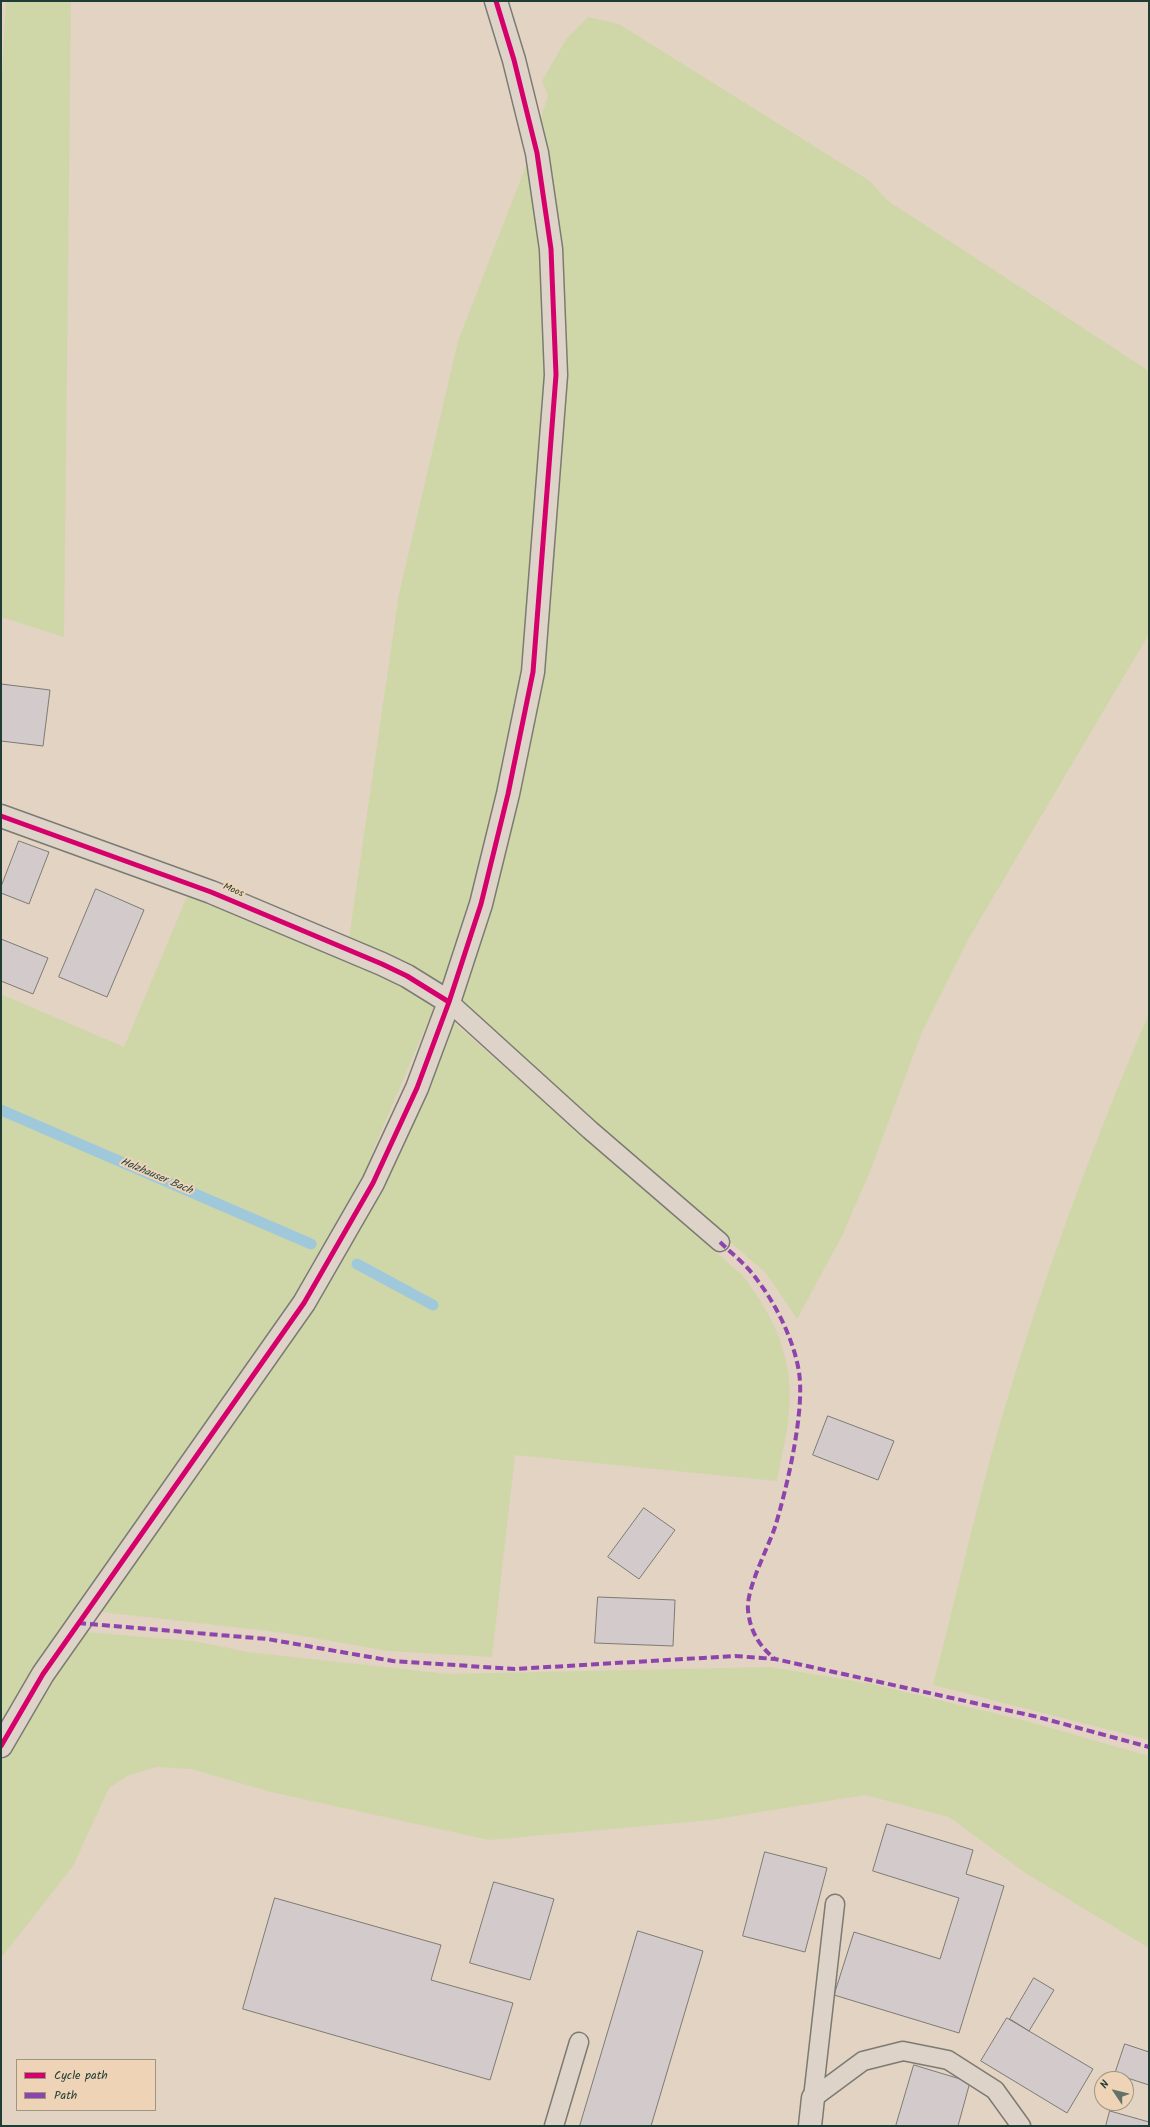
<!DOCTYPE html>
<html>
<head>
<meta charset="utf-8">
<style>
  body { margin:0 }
  #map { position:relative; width:1150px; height:2127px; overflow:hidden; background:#e2d3c3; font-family:Kalam,sans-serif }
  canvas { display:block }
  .frame { position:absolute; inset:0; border:2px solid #1f3d34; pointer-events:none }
  .legend { position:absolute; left:16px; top:2059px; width:140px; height:52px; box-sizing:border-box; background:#efd3b6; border:1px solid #9c9782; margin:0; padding:5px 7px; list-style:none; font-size:12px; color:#1f3d34 }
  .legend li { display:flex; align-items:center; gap:8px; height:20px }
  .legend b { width:20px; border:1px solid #9c9782 }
  .north { position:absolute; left:1094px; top:2071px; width:40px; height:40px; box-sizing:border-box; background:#efd3b6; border:1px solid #9c9782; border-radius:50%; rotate:305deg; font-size:11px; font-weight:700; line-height:16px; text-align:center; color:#1f3d34 }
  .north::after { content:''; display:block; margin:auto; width:14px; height:18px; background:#637266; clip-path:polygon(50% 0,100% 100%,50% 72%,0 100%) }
</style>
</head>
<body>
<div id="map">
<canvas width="1150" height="2127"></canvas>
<div class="frame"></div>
<ul class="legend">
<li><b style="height:5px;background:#d6006c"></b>Cycle path</li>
<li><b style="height:5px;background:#8e44ad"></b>Path</li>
</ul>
<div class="north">N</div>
</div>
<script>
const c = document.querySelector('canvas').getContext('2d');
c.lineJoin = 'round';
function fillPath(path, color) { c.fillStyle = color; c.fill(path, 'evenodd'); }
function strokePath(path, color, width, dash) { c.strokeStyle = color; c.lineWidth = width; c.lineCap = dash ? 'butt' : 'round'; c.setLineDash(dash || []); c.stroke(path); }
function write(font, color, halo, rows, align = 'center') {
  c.font = font + ' Kalam,sans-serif'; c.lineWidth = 4; c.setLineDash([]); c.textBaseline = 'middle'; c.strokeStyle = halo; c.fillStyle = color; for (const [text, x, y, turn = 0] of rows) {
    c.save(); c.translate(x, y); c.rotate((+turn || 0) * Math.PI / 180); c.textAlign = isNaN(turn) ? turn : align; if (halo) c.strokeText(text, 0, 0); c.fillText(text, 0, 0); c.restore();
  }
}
fillPath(new Path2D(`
  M6,1h65l-7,636 -63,-20v-523z
  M588,17l31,7 251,157 18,20 261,170v263l-180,304 -47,94 -51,137 -29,67 -45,83 -31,-46 -91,-79 -164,-148 -73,-61 -89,-47 50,-344 59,-253 71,-183 19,-63 -6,-14 25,-43z
  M188,894l174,73 73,38 -63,148 24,9 15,-32 42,-108 290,254c34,45 53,88 45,145 -2,20 -8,40 -11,60l-262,-26 -23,202 -104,-6 -103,-18 -183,-21 -16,20 108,9 54,11 200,22 322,-7 102,17 154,37 123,35v192l-122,-74 -78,-57 -84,-22 -154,25 -222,20 -218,-48 -80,-23 -34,-2 -28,8 -20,13 -36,78 -72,92v-964l123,53z
  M1149,1013v727l-216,-55c23,-88 43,-178 68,-265 41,-139 91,-274 148,-407z`), '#cfd7a8');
strokePath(new Path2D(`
  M1,1110l310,134
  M357,1264l76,41`), '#a0c8db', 11);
const building = new Path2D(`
  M1,684l49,6 -7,56 -42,-5z
  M19,841l30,11 -20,52 -28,-11v-6z
  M96,889l48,21 -37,87 -48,-20z
  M1,939l47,19 -15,36 -32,-13z
  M828,1416l66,25 -16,39 -65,-25z
  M644,1508l31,22 -36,49 -31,-22z
  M598,1597l77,3 -2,46 -78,-3z
  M887,1824l86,26 -7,24 38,12 -45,147 -125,-38 20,-63 86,27 19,-61 -86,-27z
  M765,1852l62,16 -22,84 -62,-16z
  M494,1882l60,17 -24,81 -60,-17z
  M275,1898l166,47 -10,35 82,23 -23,77 -247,-71z
  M638,1931l65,20 -52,175h-71z
  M1034,1978l20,12 -25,41 -19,-12z
  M1007,2018l86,51 -26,44 -86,-52z
  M1125,2044l24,8v33l-34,-11z
  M914,2065l56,17 -12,44h-62z
  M1110,2111l39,11v4h-43z`);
fillPath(building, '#d3cacc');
strokePath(building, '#7c7b72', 1);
const lane = new Path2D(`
  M449,1002l141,128 130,112
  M813,2098l50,-37 40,-10 45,9 47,30 26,36
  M813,2098l22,-194
  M554,2126l25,-84`);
const street = new Path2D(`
  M1,816l210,76 171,72 25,12 42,26
  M1,1746l42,-72 261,-371 69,-120 44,-95 32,-86 32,-98 27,-110 25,-122 23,-297 -5,-126 -14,-96 -23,-93 -18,-59
  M810,2126l3,-28`);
strokePath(lane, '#7c7b72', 21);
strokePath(street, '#7c7b72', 25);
strokePath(lane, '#ddd3c8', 18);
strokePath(street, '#ddd3c8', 22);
strokePath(new Path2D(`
  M720,1242c12,12 28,24 38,39 19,25 36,60 41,91 6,39 -12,116 -24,155 -7,21 -29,62 -27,83 2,21 11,36 27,49
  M78,1623l189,16 126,22 122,8 220,-13 40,3 263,58 111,30`), '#8e44ad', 4, [8, 4]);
strokePath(new Path2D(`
  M1,816l210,76 171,72 25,12 42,26
  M1,1746l42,-72 261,-371 69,-120 44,-95 32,-86 32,-98 27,-110 25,-122 23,-297 -5,-126 -14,-96 -23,-93 -18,-59`), '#d6006c', 5);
write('10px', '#1f3d34', '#efd3b6', [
  ["Moos",233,891,23]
]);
write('italic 11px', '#294a46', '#efd3b6', [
  ["Holzhauser Bach",156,1177,23]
]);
</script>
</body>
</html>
